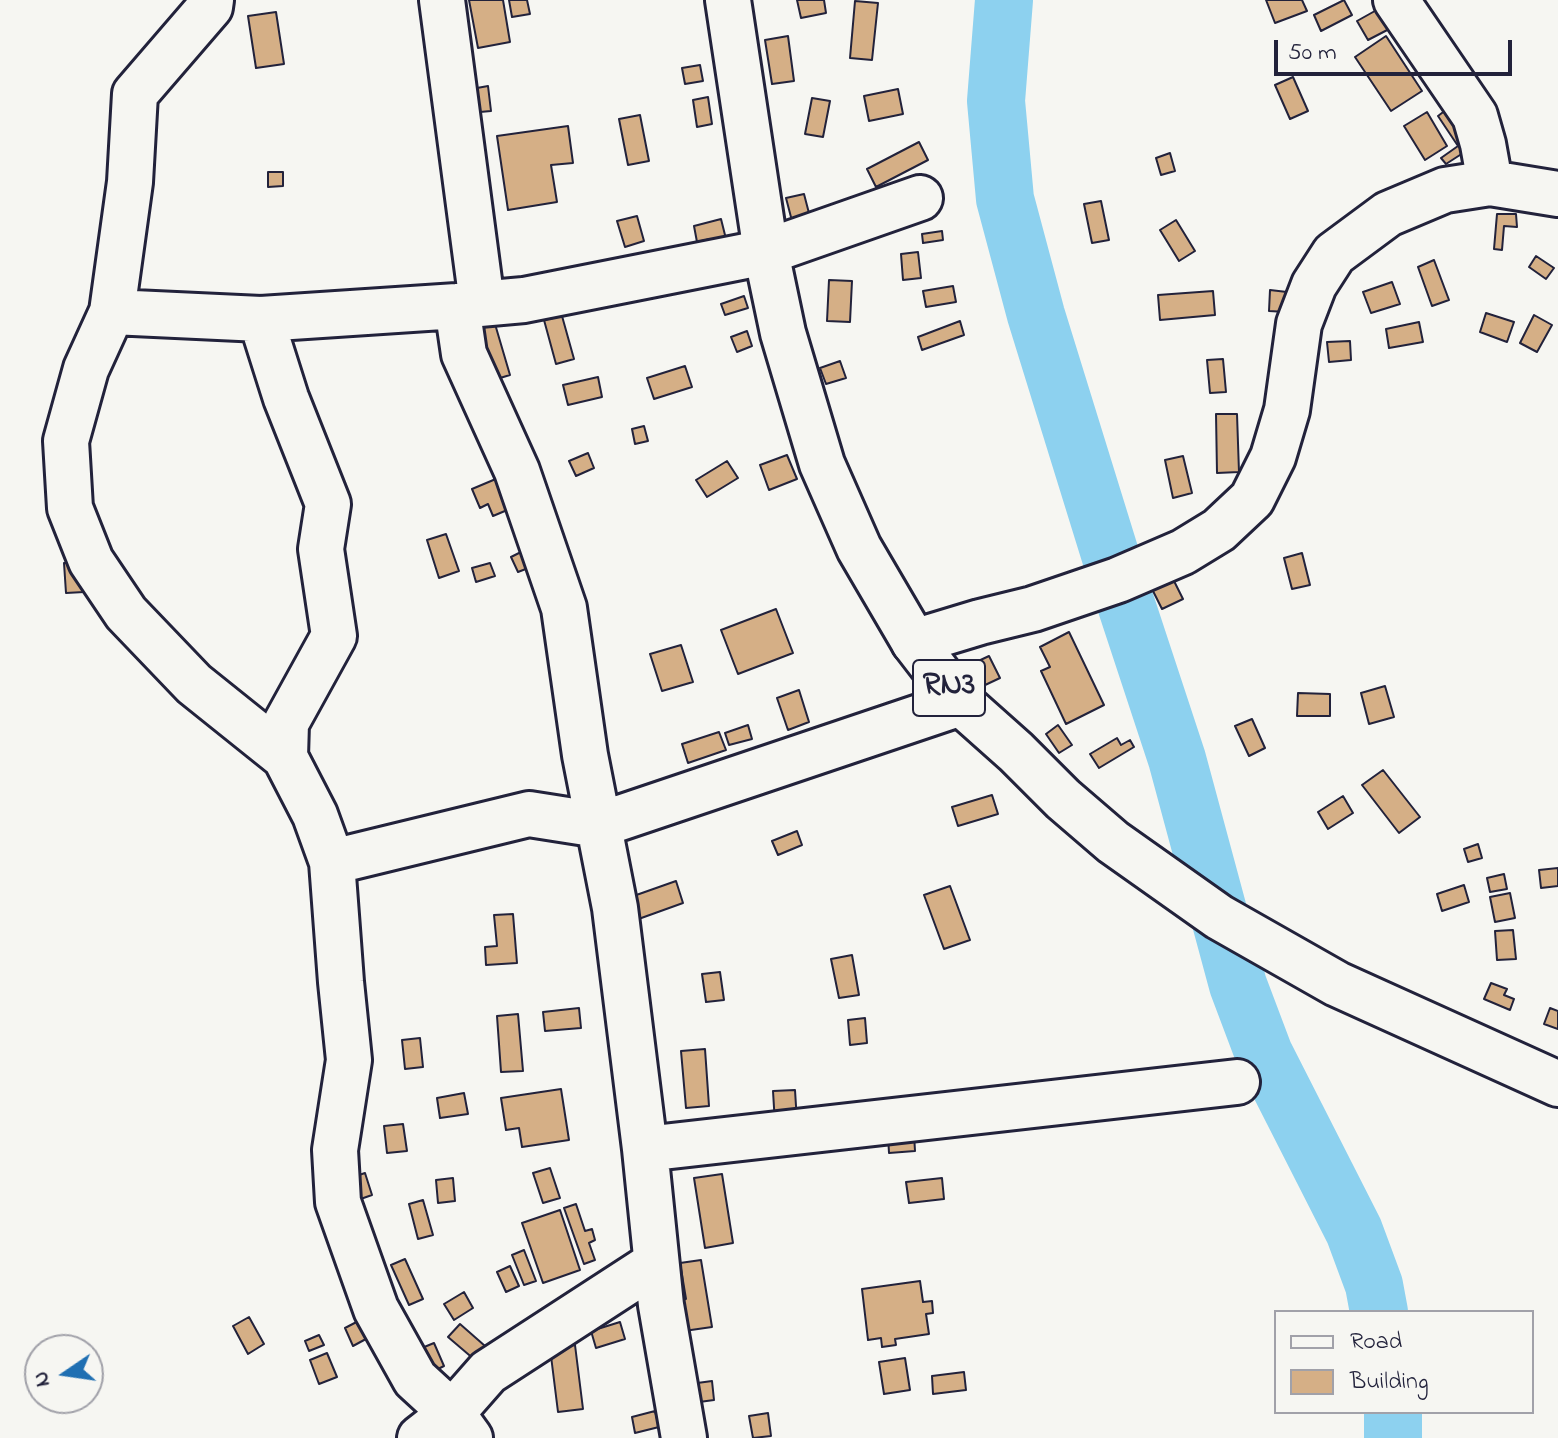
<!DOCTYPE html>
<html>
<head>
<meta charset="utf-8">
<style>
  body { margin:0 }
  #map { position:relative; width:1558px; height:1438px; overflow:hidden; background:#f6f6f2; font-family:"Indie Flower",sans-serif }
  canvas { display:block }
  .legend { position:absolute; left:1274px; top:1310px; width:260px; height:104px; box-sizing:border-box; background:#f6f6f2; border:2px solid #a1a1a9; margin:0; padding:10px 14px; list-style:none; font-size:24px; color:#22223b }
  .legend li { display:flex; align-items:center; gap:16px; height:40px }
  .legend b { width:40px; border:2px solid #a1a1a9 }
  .north { position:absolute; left:24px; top:1334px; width:80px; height:80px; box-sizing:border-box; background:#f6f6f2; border:2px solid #a1a1a9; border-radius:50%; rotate:257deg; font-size:22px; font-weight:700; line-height:32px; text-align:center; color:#22223b }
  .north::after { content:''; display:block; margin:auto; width:28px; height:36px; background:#1f6fb2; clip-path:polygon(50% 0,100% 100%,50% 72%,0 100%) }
  .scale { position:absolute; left:1274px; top:40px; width:238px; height:36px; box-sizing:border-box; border:4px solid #22223b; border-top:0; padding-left:10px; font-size:24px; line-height:28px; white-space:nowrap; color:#22223b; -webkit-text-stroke:6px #f6f6f2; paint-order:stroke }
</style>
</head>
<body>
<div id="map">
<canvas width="1558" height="1438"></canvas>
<ul class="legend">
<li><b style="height:10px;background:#f6f6f2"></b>Road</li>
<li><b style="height:22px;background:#d5af86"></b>Building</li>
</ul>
<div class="north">N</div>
<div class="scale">50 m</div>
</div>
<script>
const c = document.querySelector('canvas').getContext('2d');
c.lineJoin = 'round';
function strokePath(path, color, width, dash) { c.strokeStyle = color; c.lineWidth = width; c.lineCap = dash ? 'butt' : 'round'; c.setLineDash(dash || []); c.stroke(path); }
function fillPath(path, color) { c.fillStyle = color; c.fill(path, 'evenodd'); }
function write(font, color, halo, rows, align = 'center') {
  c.font = font + ' "Indie Flower",sans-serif'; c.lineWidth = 7; c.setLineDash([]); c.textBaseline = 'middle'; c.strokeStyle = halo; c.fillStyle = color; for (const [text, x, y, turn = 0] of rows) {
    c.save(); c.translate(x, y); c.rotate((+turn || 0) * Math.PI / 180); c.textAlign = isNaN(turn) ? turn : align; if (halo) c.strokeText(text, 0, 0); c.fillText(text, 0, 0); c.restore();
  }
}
strokePath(new Path2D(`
  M1004,0l-8,101 9,98 31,116 82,265 59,179 61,226 26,69 90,177 20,54 5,27
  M1393,1412v26`), '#8dd1ef', 58);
const building = new Path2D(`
  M469,0h34l7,42 -32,6z
  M509,0h18l3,14 -18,3z
  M797,0h27l2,13 -25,5z
  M1266,0h36l5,11 -32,12z
  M1344,0l8,15 -31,16 -7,-16z
  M855,1l23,2 -6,57 -22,-2z
  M1382,7l11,20 -25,13 -11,-19z
  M276,12l8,52 -28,4 -8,-52z
  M788,36l6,45 -22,3 -7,-44z
  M1386,36l36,55 -31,20 -36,-54z
  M700,65l3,16 -18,3 -3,-16z
  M1293,77l15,34 -18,8 -15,-34z
  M488,86l3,25 -11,1 -3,-24z
  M898,89l5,25 -34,7 -5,-25z
  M708,97l4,27 -15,3 -4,-27z
  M812,98l18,3 -7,36 -18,-3z
  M1451,106l26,38 -31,20 -5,-6 17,-12 -20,-30z
  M1427,112l20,34 -22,14 -21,-34z
  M640,115l9,46 -21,4 -9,-46z
  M568,126l5,37 -22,2 6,37 -49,8 -11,-74z
  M919,142l9,18 -52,27 -9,-18z
  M1170,153l5,18 -14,4 -5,-17z
  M268,172h15v14l-15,1z
  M804,194l6,23 -18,4 -6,-23z
  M1101,201l8,39 -17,3 -8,-39z
  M1497,214h19l1,13 -13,-1 -2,24 -8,-1z
  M637,216l7,25 -19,6 -8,-26z
  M721,219l6,24 -16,3 -1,-7 -13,3 -3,-16z
  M1176,220l19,31 -16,10 -19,-31z
  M942,231l1,9 -20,3 -1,-9z
  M918,252l3,26 -18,2 -2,-26z
  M1536,256l18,12 -8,11 -17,-12z
  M1434,260l15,40 -17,6 -14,-39z
  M829,280l23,1 -2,41 -23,-1z
  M1392,282l8,22 -29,9 -8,-21z
  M953,286l3,16 -30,5 -3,-16z
  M1270,290l17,2 -1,20 -17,-1z
  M1213,291l2,24 -55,5 -2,-25z
  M744,296l4,12 -23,7 -4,-11z
  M1486,313l28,9 -7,20 -27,-10z
  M1534,315l18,10 -15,27 -17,-9z
  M562,316l12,43 -18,5 -12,-44z
  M960,321l4,14 -42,15 -4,-13z
  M1419,322l4,20 -34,6 -3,-19z
  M495,324l15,51 -20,6 -16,-50z
  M747,331l5,15 -15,6 -6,-15z
  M1350,341l1,19 -22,2 -2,-20z
  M1223,359l3,33 -16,1 -3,-33z
  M840,361l6,17 -20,6 -6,-16z
  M685,366l7,21 -38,12 -7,-21z
  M598,377l4,20 -34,8 -5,-20z
  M1216,414h21l2,58 -22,1z
  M644,426l4,15 -13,3 -3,-15z
  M588,453l6,15 -18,8 -7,-15z
  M787,455l10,24 -28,11 -9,-25z
  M1183,456l9,37 -19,5 -8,-38z
  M727,461l11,17 -31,19 -11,-17z
  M510,473l2,35 -19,8 -5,-12 -8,4 -8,-19z
  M446,534l13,37 -20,7 -12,-38z
  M529,548l7,17 -18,7 -7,-15z
  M1302,553l8,32 -18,4 -8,-31z
  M82,562l2,30 -18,1 -2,-30z
  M490,563l5,13 -19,6 -4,-14z
  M1173,579l10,20 -21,10 -10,-20z
  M776,609l17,44 -55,21 -17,-44z
  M1069,632l35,73 -38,19 -25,-53 9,-4 -10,-20z
  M681,645l12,37 -31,9 -12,-37z
  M989,656l11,22 -17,8 -11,-22z
  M1385,686l9,31 -25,7 -8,-31z
  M799,690l10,32 -21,8 -11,-32z
  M1298,693l32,1v22h-33z
  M1252,719l13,29 -16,8 -14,-30z
  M748,725l4,14 -23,6 -4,-12z
  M1058,725l14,20 -13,8 -13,-19z
  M719,732l7,18 -38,13 -6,-19z
  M1117,738l4,7 9,-5 4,7 -35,21 -9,-14z
  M1383,770l37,47 -21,16 -37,-48z
  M992,795l6,19 -40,12 -6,-19z
  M1343,796l10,17 -25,16 -10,-17z
  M797,831l5,14 -24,10 -6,-14z
  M1478,844l4,14 -14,4 -4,-13z
  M1558,868v18l-17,2 -2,-18z
  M1504,874l3,15 -17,3 -3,-14z
  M676,881l7,22 -50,18 -8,-22z
  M1464,885l5,17 -27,9 -5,-17z
  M950,886l20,54 -26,9 -20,-54z
  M1510,893l5,25 -20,4 -5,-25z
  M513,914l4,49 -31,2 -1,-18 12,-1 -3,-31z
  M1513,930l3,29 -19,1 -2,-29z
  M852,955l7,40 -20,3 -8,-39z
  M720,972l4,28 -18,2 -4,-28z
  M1491,983l16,6 -3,6 10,4 -4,11 -26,-11z
  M579,1008l2,20 -36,3 -2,-19z
  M1550,1008l8,3v18l-14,-5z
  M518,1014l5,57 -22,1 -4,-56z
  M865,1018l2,25 -17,2 -2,-25z
  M420,1038l3,29 -18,2 -3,-29z
  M705,1049l4,57 -23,2 -5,-57z
  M561,1089l8,51 -47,7 -3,-19 -13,2 -5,-32z
  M795,1090l2,32 -22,2 -2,-33z
  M464,1093l4,21 -28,4 -3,-20z
  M403,1124l4,27 -20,2 -3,-27z
  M914,1134l1,17 -26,2 -1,-17z
  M550,1168l10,30 -17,5 -10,-30z
  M365,1173l7,22 -20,7 -8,-22z
  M722,1174l11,69 -28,5 -11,-70z
  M453,1178l2,23 -17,2 -2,-23z
  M942,1178l2,21 -35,4 -3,-21z
  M423,1200l10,35 -15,4 -9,-35z
  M576,1204l9,27 7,-2 3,11 -6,3 6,17 -11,4 -20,-56z
  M560,1210l20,60 -37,13 -21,-60z
  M524,1250l12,31 -12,4 -12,-30z
  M405,1259l18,40 -14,6 -18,-40z
  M701,1260l11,67 -28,4 -6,-31 8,-1 -6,-36z
  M510,1266l9,20 -13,6 -9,-20z
  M920,1281l3,21 9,-1 1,12 -7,1 3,20 -34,5 1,6 -14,2 -1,-9 -13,2 -6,-51z
  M464,1292l9,16 -19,12 -10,-16z
  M368,1316l9,17 -24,13 -8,-18z
  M249,1317l15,27 -16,10 -15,-28z
  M620,1322l5,17 -29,9 -5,-17z
  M460,1324l33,29 -11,13 -34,-29z
  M319,1335l5,10 -15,6 -4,-10z
  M434,1343l10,23 -16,8 -11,-24z
  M575,1345l8,64 -25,3 -8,-64z
  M327,1353l10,24 -18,7 -9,-24z
  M905,1358l5,32 -26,4 -5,-32z
  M964,1372l2,18 -33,4 -1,-18z
  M712,1381l2,19 -22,3 -2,-19z
  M655,1411l4,16 -24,6 -3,-16z
  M768,1413l3,23 -18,2 -4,-22z`);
fillPath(building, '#d5af86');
strokePath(building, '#22223b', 2);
const minor = new Path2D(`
  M211,0l-1,7 -75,87 -5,88 -18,130 -26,57 -20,72 4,67 21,53 35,52 68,71 91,73
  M442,0l40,303
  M1396,0l79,116 8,28 7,39
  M457,306l7,48 53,117 47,137 21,147 30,153 30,241 16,156 23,133
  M112,312l149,7 196,-13 67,-6 242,-48 154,-54
  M261,319l25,79 42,106 -7,45 13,87 -48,87 -1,34 30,58 17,47 9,120 8,78 -14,90 3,52 38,107 39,70 37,34 18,25
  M914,642l66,-20 53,-13 85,-29 65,-28 36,-22 33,-31 21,-42 14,-47 12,-86 15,-39 20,-31 54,-40 57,-24 45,-7 68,11
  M332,862l197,-48 70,11 362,-122
  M645,1149l592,-67
  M420,1438l32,-25 36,-41 168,-109`);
const highway = new Path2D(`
  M728,0l38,252 17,81 39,131 37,84 55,94 47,61 55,49 47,47 50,43 106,75 118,67 221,100`);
strokePath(minor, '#22223b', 50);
strokePath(highway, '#22223b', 50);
strokePath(minor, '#f6f6f2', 44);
strokePath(highway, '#f6f6f2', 44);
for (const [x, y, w] of [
  [949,688,72]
]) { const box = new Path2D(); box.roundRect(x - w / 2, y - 28, w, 56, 6); c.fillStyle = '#f6f6f2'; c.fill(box); strokePath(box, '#22223b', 2); }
write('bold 32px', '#22223b', null, [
  ["RN3",949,688]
]);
</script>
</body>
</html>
